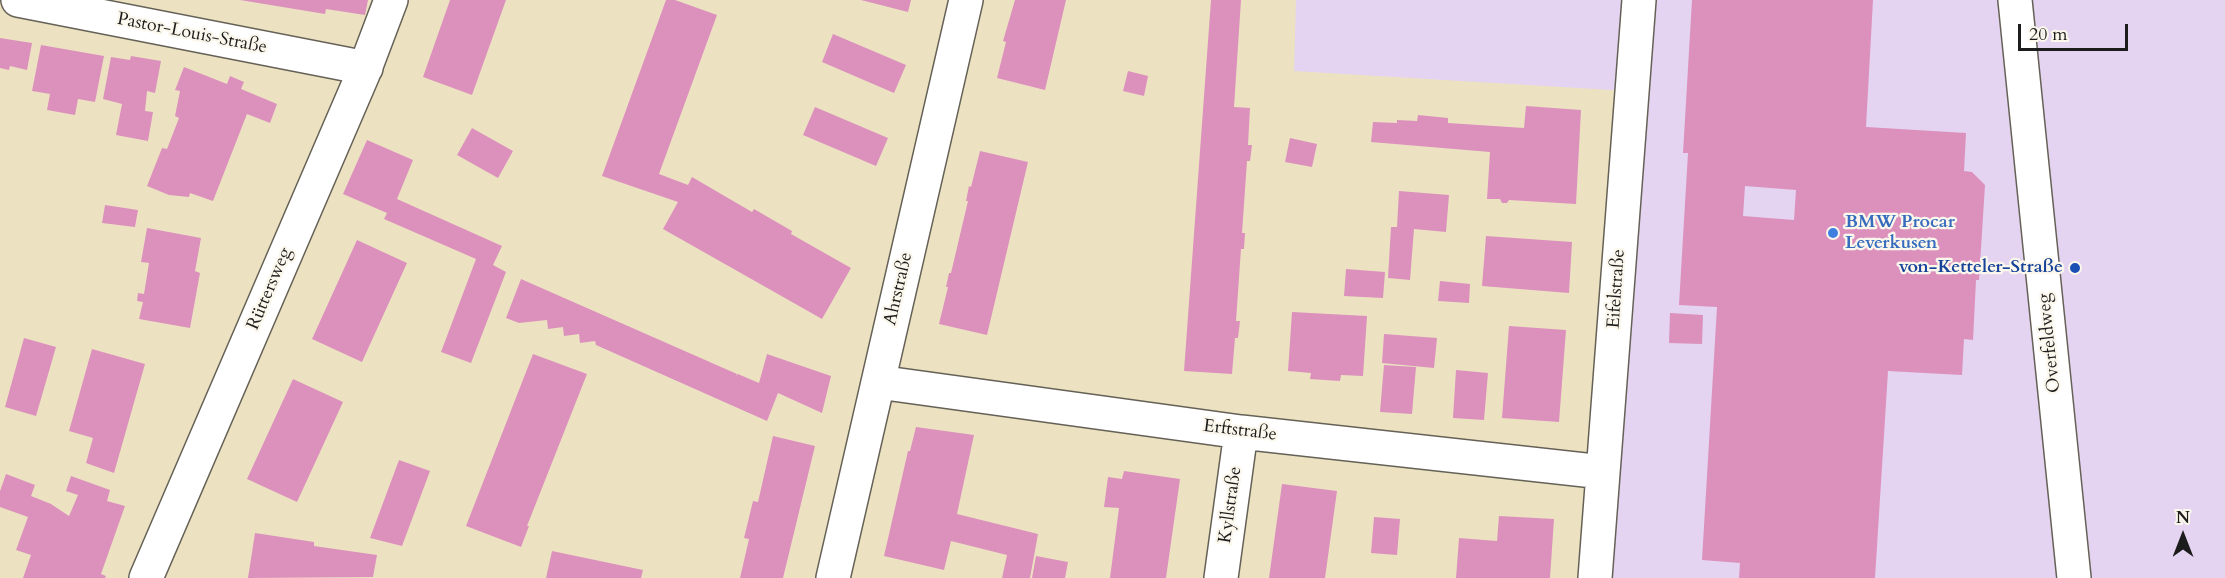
<!DOCTYPE html>
<html>
<head>
<meta charset="utf-8">
<style>
  body { margin:0 }
  #map { position:relative; width:2225px; height:578px; overflow:hidden; background:#ece2c2; font-family:Cardo,serif }
  canvas { display:block }
  .north { position:absolute; left:2153px; top:506px; width:60px; height:60px; -webkit-text-stroke:4px #fbf7ec; paint-order:stroke; rotate:0deg; font-size:16px; font-weight:700; line-height:24px; text-align:center; color:#1c1c1c }
  .north::after { content:''; display:block; margin:auto; width:21px; height:27px; background:#1c1c1c; clip-path:polygon(50% 0,100% 100%,50% 72%,0 100%) }
  .scale { position:absolute; left:2018px; top:24px; width:110px; height:27px; box-sizing:border-box; border:3px solid #1c1c1c; border-top:0; padding-left:8px; font-size:18px; line-height:21px; white-space:nowrap; color:#1c1c1c; -webkit-text-stroke:4px #fbf7ec; paint-order:stroke }
</style>
</head>
<body>
<div id="map">
<canvas width="2225" height="578"></canvas>
<div class="north">N</div>
<div class="scale">20 m</div>
</div>
<script>
const c = document.querySelector('canvas').getContext('2d');
c.lineJoin = 'round';
function fillPath(path, color) { c.fillStyle = color; c.fill(path, 'evenodd'); }
function strokePath(path, color, width, dash) { c.strokeStyle = color; c.lineWidth = width; c.lineCap = dash ? 'butt' : 'round'; c.setLineDash(dash || []); c.stroke(path); }
function write(font, color, halo, rows, align = 'center') {
  c.font = font + ' Cardo,serif'; c.lineWidth = 4.5; c.setLineDash([]); c.textBaseline = 'middle'; c.strokeStyle = halo; c.fillStyle = color; for (const [text, x, y, turn = 0] of rows) {
    c.save(); c.translate(x, y); c.rotate((+turn || 0) * Math.PI / 180); c.textAlign = isNaN(turn) ? turn : align; if (halo) c.strokeText(text, 0, 0); c.fillText(text, 0, 0); c.restore();
  }
}
fillPath(new Path2D(`
  M1296,0h929v578h-615l35,-486 -351,-21z`), '#e4d3f1');
fillPath(new Path2D(`
  M240,0h128l-3,15 -39,-6 -1,5z
  M450,0h56l-34,95 -49,-18z
  M666,0h9l42,15 -58,159 29,11 4,-8 60,35 2,-3 38,22 -1,3 60,34 -29,51 -159,-90 15,-27 -76,-26z
  M861,0h50l-3,12z
  M1015,0h51l-21,90 -48,-12 9,-36 -3,-1z
  M1211,0h30l-7,107 16,1 -2,37h4l-2,16h-3l-5,72h3l-1,16h-3l-5,72h4l-2,17h-3l-3,36 -48,-3z
  M1692,0h181l-7,127 100,6 -2,38 8,1 13,13 -6,95h-3l-3,60 -9,-1 -2,36 -74,-4 -13,207h-136l1,-15 -38,-3 15,-253 -38,-2 9,-152h-5zM1745,186l51,4 -2,30 -51,-4z
  M833,34l73,31 -12,28 -72,-31z
  M0,38l32,5 -5,27 -17,-4 -1,4 -9,-2z
  M41,45l63,11 -9,46 -17,-3 -3,16 -28,-5 3,-16 -18,-3z
  M131,56l30,5 -6,32 -8,-2 -2,20 8,1 -5,29 -32,-6 6,-31 -19,-5 8,-42 19,3z
  M184,67l43,17 3,-8 14,6 -3,7 36,15 -7,19 -23,-9 -34,87 -23,-8 -1,4 -20,-2 -22,-9 15,-38 5,1 12,-31 -4,-2 5,-25 -5,-1z
  M1128,71l20,5 -4,20 -21,-5z
  M1526,106l55,4 -5,94 -67,-4 -2,3h-5l-2,-4h-13l3,-47 -119,-10 2,-20 24,1v-3l20,1 1,-6 30,3v5l76,5z
  M815,107l73,31 -12,28 -73,-31z
  M472,128l41,23 -15,27 -41,-23z
  M1290,138l27,6 -5,23 -27,-5z
  M367,140l46,20 -16,39 105,47 -9,19 13,7 -35,91 -30,-11 35,-93 -92,-40 3,-6 -44,-19z
  M980,151l48,11 -41,173 -48,-11 9,-37h-2l3,-14h2l17,-72h-2l3,-15 2,1z
  M1399,191l50,4 -3,37 -32,-3 -4,51 -22,-2 3,-51h6z
  M105,205l33,5 -3,17 -33,-4z
  M147,228l54,10 -6,33 5,2 -10,55 -51,-9 4,-17 -6,-1 1,-8 6,1 5,-31 -8,-1z
  M1486,236l86,6 -3,51 -87,-7z
  M357,240l50,23 -45,99 -50,-23z
  M1346,269l39,3 -2,26 -39,-2z
  M521,279l216,95 -1,2 2,-2 21,9 8,-29 64,22 -9,37 -44,-20 -11,28 -171,-76 -1,-4 -15,2 -1,-9 -15,2 -1,-9 -15,2 -1,-9 -28,3 -13,-5z
  M1440,281l30,3 -1,19 -31,-2z
  M1292,312l75,4 -4,60 -22,-1 -1,6 -30,-2 1,-6 -23,-2z
  M1670,313l33,2 -1,29 -33,-1z
  M1509,326l57,4 -7,92 -57,-4z
  M1384,334l53,4 -3,30 -52,-5z
  M24,338l32,9 -20,69 -31,-9z
  M92,349l53,15 -31,109 -28,-10 7,-25 -24,-7z
  M533,354l54,20 -60,152h2l-8,21 -55,-21z
  M1384,365l32,2 -4,47 -32,-2z
  M1456,370l32,3 -4,47 -31,-2z
  M293,379l50,23 -46,100 -50,-23z
  M916,427l58,8 -17,79 81,20 -8,44h-28l5,-23 -56,-14 -7,29 -60,-14 24,-105h2z
  M773,436l42,10 -32,132h-43l9,-39 -5,-1 9,-37 5,1z
  M399,460l31,11 -28,75 -32,-8z
  M1124,471l56,8 -14,99h-56l9,-70 -15,-1 4,-30 14,2z
  M6,474l29,11 -4,11 20,8 18,12 9,-21 -12,-4 5,-15 39,14 -3,11 18,5 -24,68 5,2 -1,2h-82l8,-23 -15,-5 12,-33 -28,-10v-16z
  M1282,484l55,7 -12,87h-56z
  M1499,516l55,3 -4,59h-94l3,-40 38,3z
  M1374,517l26,2 -3,36 -26,-2z
  M255,533l59,9v4l63,9 -4,22 -125,1z
  M552,551l91,19 -2,8h-95z
  M1036,556l32,6 -3,16h-33z`), '#dc91bd');
const minor = new Path2D(`
  M18,0l348,68
  M2015,0l59,578
  M878,382l363,50 362,40
  M146,578l217,-504 28,-74
  M833,578l133,-578
  M1221,578l20,-146
  M1595,578l44,-578`);
strokePath(minor, '#656156', 36);
strokePath(minor, '#fff', 33);
for (const [x, y, r, color] of [
  [1833,233,6,"#3f7fe0"],
  [2075,268,6,"#1a4fb4"]
]) { const dot = new Path2D(); dot.arc(x, y, r, 0, 2 * Math.PI); c.fillStyle = color; c.fill(dot); strokePath(dot, '#fbf7ec', 2); }
write('18px', '#1c1c1c', '#fbf7ec', [
  ["Pastor-Louis-Straße",192,34,11],
  ["Rüttersweg",270,289,-67],
  ["Ahrstraße",899,289,-77],
  ["Eifelstraße",1617,289,-86],
  ["Overfeldweg",2050,343,-96],
  ["Erftstraße",1240,431,7],
  ["Kyllstraße",1231,505,-82]
]);
write('bold 18px', '#366cbe', '#fbf7ec', [
  ["BMW Procar",1845,223],
  ["Leverkusen",1845,244]
], 'left');
write('bold 18px', '#164399', '#fbf7ec', [
  ["von-Ketteler-Straße",2063,268]
], 'right');
</script>
</body>
</html>
